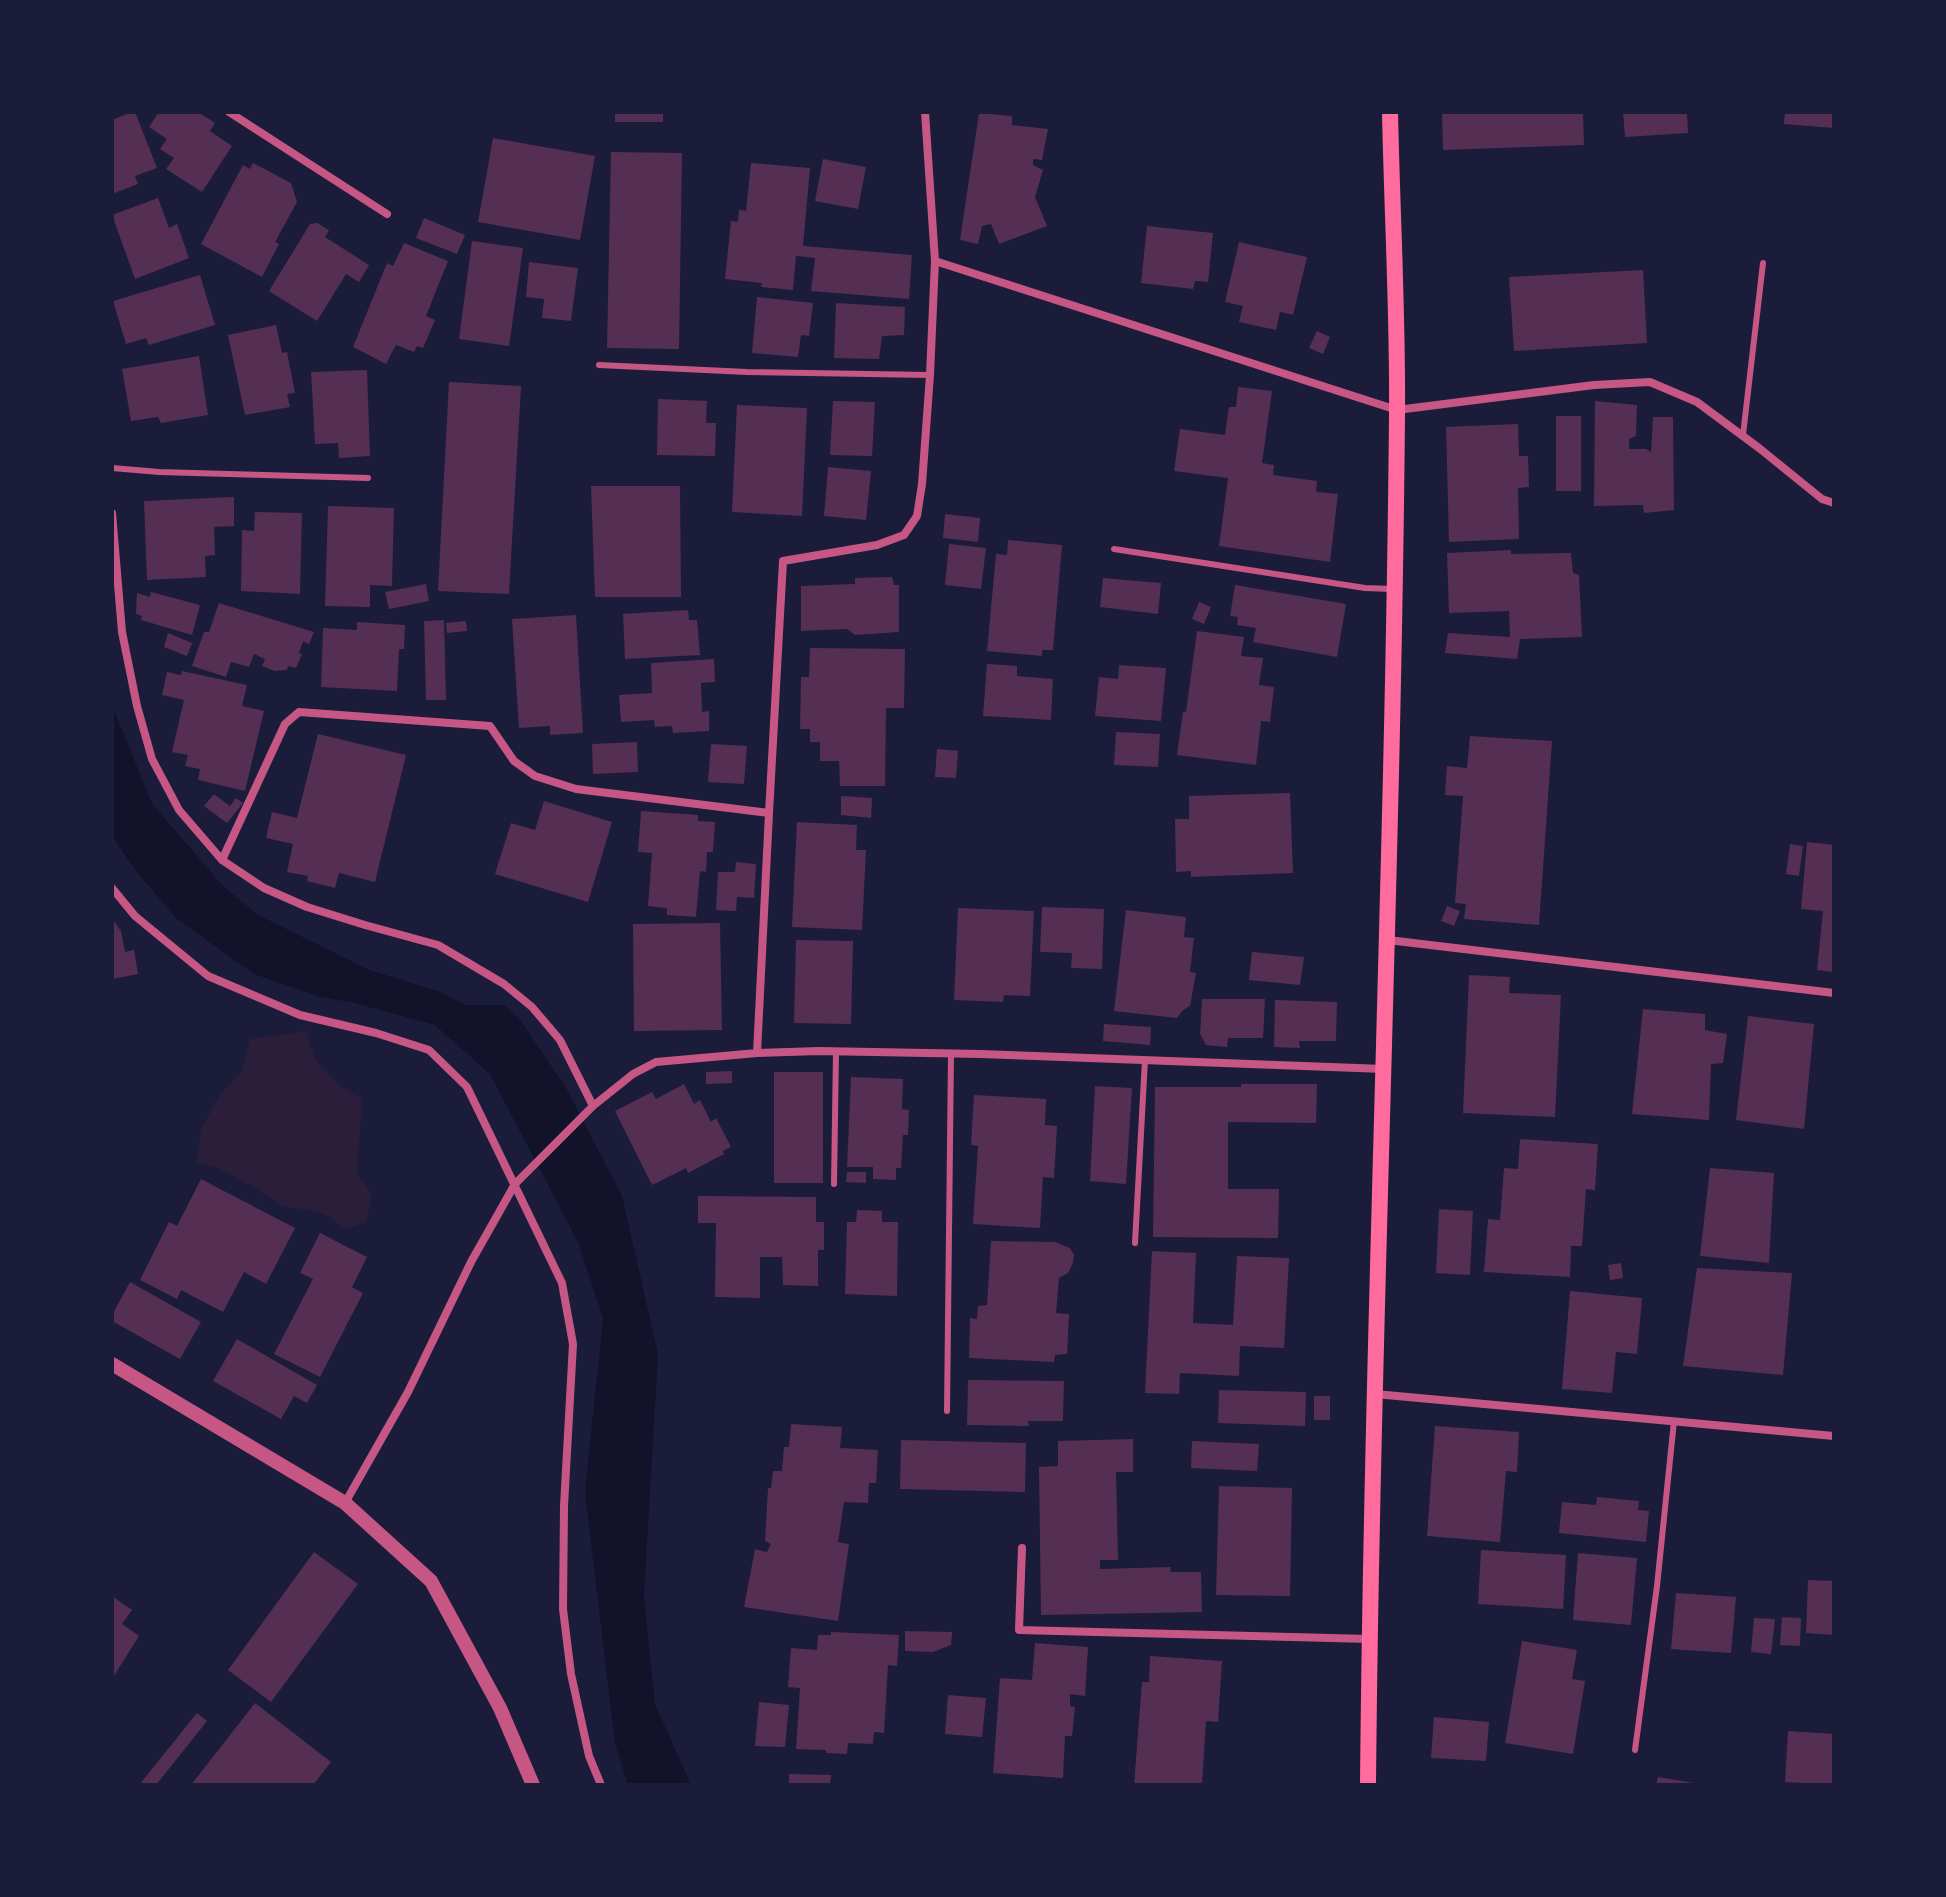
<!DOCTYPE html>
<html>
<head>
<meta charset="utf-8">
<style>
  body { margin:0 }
  #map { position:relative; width:1946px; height:1897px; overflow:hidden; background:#1b1b3a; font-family:"Titillium Web",sans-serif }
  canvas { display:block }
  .frame { position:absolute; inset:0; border:114px solid #1b1b3a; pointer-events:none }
</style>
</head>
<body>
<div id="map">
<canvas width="1946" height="1897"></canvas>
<div class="frame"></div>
</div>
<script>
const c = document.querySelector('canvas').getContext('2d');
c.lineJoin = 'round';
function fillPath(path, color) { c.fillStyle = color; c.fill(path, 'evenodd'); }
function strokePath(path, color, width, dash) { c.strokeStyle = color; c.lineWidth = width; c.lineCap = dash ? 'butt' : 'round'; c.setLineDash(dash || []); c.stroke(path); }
fillPath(new Path2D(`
  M306,1031l9,28 24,26 23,14 -5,76c18,18 16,23 9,47l-22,8 -14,-13 -12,-5 -36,-6 -27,-18 -37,-20 -21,-6 4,-34 20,-34 21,-23 8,-32z`), '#2a1e3b');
fillPath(new Path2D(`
  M112,705l40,99 71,82 35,29 111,55 72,22 24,13h39l16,15 46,68 56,108 36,158 -14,242 11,108 36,81h-63l-13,-42 -30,-251 18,-174 -25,-76 -88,-168 -55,-49 -80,-22 -34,-6 -67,-23 -78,-56 -41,-48 -23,-34z`), '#12122b');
fillPath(new Path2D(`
  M132,112h3l22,56 -22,8 3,8 -26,10v-74z
  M159,112h39l17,11 -5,8 22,15 -30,46 -36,-23 8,-11 -14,-9 7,-10 -18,-12z
  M615,112h48v10h-48z
  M1442,112h141l1,33 -141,5z
  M1623,112h64l1,21 -63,4z
  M1785,112h49v16l-50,-4z
  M979,113l33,3v9l36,4 -6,31 -9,-1v6l10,5 -8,27 12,29 -48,18 -8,-20 -9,2 -4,18 -18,-4z
  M493,138l102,18 -15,84 -102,-18z
  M611,152l71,1 -3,196 -72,-1z
  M823,159l43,8 -8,42 -43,-8z
  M253,163l38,20 6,19 -22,40 4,2 -17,33 -61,-33 42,-79 7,4z
  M751,163l59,5 -7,78 109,9 -3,44 -98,-8 4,-33 -19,-2 -3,34 -32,-3 1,-4 -37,-4 6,-58 7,1 1,-12 7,1z
  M158,198l11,30 8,-4 12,34 -54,21 -23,-64z
  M424,218l41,17 -8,19 -41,-16z
  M317,223l12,7 -4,7 44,28 -10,17 -13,-8 -29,47 -48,-30 41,-67z
  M1147,226l66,7 -5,49 -13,-1 -2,8 -52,-6z
  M472,241l51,7 -14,98 -50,-7z
  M1239,242l68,15 -14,58 -13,-3 -4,18 -37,-8 4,-16 -18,-4z
  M404,243l44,18 -22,55 9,4 -12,28 -6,-2 -3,6 -18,-7 -10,19 -33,-17 34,-84 6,3z
  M529,262l49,6 -7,53 -29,-3 2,-19 -18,-2z
  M1643,270l4,73 -133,8 -5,-74z
  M200,275l15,50 -66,20 -3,-7 -20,6 -13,-43z
  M757,297l56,6 -4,33 -8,-1 -3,22 -46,-4z
  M836,303l69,4 -1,28 -22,1 -3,23 -45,-1z
  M276,325l6,28 5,-1 8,41 -8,1 3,13 -45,8 -17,-80z
  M1317,331l13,6 -7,17 -14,-6z
  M199,356l9,59 -47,8 -3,-6 -27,4 -9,-52z
  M367,370l3,86 -31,2 -1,-15 -23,1 -4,-72z
  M449,382l72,4 -12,208 -71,-3z
  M1238,387l34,4 -10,72 12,2 -1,10 44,6 -1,11 22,2 -8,68 -111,-16 9,-68 -54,-7 6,-42 45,6 4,-28h7z
  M658,399l49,2 -1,22h10l-1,33 -58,-1z
  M833,401l42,1 -3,54 -42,-1z
  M1595,401l42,4 -1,31 -7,3v10h17l5,3 2,-35h20l1,93 -30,3 -1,-8 -49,1z
  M737,405l70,3 -5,108 -70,-4z
  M1556,416h25v75h-25z
  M1518,424l1,32h9l1,31 -11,1 1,51 -70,3 -3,-115z
  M828,467l43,4 -5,49 -42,-4z
  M591,486h89l1,111h-86z
  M234,497v29l-20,1 1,28 -10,1 1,21 -59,3 -3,-79z
  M328,506l66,2 -2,78 -22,-1v22l-45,-1z
  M255,512l47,1 -2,81 -59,-3 1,-61 12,1z
  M945,514l35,4 -2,24 -35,-4z
  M1008,540l54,5 -9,105h-11v6l-55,-5 9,-97 11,1z
  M949,544l37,4 -5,41 -36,-4z
  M1511,550v4l60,-1 2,20 6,2 3,62 -62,2 -3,20 -72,-6 3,-20 62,4 -1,-26 -60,2 -2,-60z
  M892,577l2,8h5v47l-44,3 -8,-6 -46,2v-45l54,-2v-6z
  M1103,578l58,5 -3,31 -58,-7z
  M426,584l3,17 -40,8 -4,-17z
  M1235,585l111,19 -9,53 -84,-15 3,-14 -19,-3 1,-8 -8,-1z
  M151,592l49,13 -8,30 -51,-15 1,-4 -6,-2 1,-21 13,4z
  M1199,602l12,5 -7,17 -12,-5z
  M219,603l95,29 -5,12 -6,-3 -4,12 3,1 -6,14 -8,-2 -1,4 -12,1 -13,-5 3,-7 -11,-5 -5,13 -18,-5 -5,15 -34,-11 12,-34h5z
  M688,610l1,10h8l3,35 -75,4 -2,-45z
  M576,615l7,118 -33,2v-9l-31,2 -7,-109z
  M444,620l2,80h-20l-2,-79z
  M466,621l1,10 -20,2 -1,-10z
  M357,622l48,3 -1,24h-5l-2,42 -76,-4 2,-59 34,2z
  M1197,631l47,6 -3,19 22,2 -4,27 15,2 -4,35 -9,-1 -5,44 -79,-10 6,-43h3z
  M168,633l24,10 -5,13 -23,-9z
  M810,648l95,1 -1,59h-18l-1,78h-45l-1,-25h-19v-19h-10v-13h-10l1,-52h8z
  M714,659l1,23 -14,1 1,29 7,-1v20l-36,2 -1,-7 -17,1 -1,-7 -33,2 -2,-27 33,-2 -1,-30z
  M987,664l30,2v10l36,3 -2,41 -68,-4z
  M1119,665l47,3 -5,53 -66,-5 4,-39 19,2z
  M182,671l65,14 -5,21 22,5 -19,80 -47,-11 2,-11 -15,-3 3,-11 -16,-3 12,-52 -22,-5 5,-23 14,3z
  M1116,732l44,2 -2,33 -44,-2z
  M318,734l88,21 -31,127 -36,-9 -4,15 -28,-7 1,-5 -21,-4 6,-28 -27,-6 6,-26 25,6z
  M1470,736l82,5 -13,184 -75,-6 2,-15 -11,-1 8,-107 -18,-1 2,-29 20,2z
  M637,742l1,30 -45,2 -1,-30z
  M711,744l36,2 -3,38 -36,-2z
  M937,749l21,2 -2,27 -21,-1z
  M1290,793l3,80 -102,4v-6l-15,1 -1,-53h14v-23z
  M214,794l16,12 6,-8 7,5 -16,20 -23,-17z
  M841,796l31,2 -1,20 -30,-3z
  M544,801l68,21 -24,80 -93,-28 16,-51 24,7z
  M641,811l57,4v6l17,1 -2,30h-6l-1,20 -6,-1 -4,46 -29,-2v-7l-19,-2 4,-53 -14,-1z
  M797,822l60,3 -1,25h10l-4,80 -70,-3z
  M1807,842l27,3v127l-17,-2 6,-59 -22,-2z
  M1790,844l13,2 -4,30 -13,-2z
  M736,862l20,2 -2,34 -17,-1 -1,14 -20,-1 2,-38h17z
  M1447,906l13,5 -6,15 -13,-5z
  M1042,907l62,2 -2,60 -31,-1 1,-15 -32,-1z
  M958,908l76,3 -4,85 -26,-1 -1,7 -49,-2z
  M1126,910l60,7 -2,20 10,1 -4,34 6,1 -6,33 -8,5 -5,7 -63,-7z
  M112,919l9,12 4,21 9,-2 4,24 -26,5z
  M720,923l2,107 -88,1 -1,-107z
  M796,940l57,1 -2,83 -57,-1z
  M1252,952l52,5 -4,28 -51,-5z
  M1469,975l41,2 -1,16 52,2 -6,122 -92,-4z
  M1202,999h63l-2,39h-35l-1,9 -21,-2 -6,-11z
  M1275,1000l62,2 -1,39h-37l1,7 -26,-1z
  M1643,1009l62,5v16l22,4 -4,29 -12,1 -2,56 -77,-6z
  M1748,1016l66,8 -10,105 -68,-9z
  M1104,1024l47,3 -1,18 -47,-4z
  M732,1071v12l-26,1v-12z
  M774,1072h49v111h-49z
  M851,1077l52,2 -1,30 7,1 -1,25h-5l-2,33h-5v12l-23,-1v-12h-26z
  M684,1084l10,20 6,-4 11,22 5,-4 15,29 -8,4 1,3 -36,19 -2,-5 -34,17 -37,-74 37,-19 4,7z
  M1241,1084h76l-1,39 -88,-1v67h51l-1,49 -125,-1 2,-150h86z
  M1095,1086l37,2 -6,96 -36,-3z
  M974,1095l72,4 -1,26 12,1 -3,52 -11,-1 -3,51 -67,-4 5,-78 -7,-1z
  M1520,1139l78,5 -3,46 -9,-1 -4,57h-11l-1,31 -86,-5 4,-53 12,1 4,-52 14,1z
  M1710,1168l64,5 -5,90 -69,-7z
  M847,1172h19v11l-20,-1z
  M201,1179l94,49 -29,56 -22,-12 -21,40 -42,-22 -4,9 -37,-19 29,-58 8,4z
  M698,1196l118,1v25h8v28h-6v36l-35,-1 -1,-28h-22v41l-45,-1 1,-74h-18z
  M1439,1209l34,2 -3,64 -34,-2z
  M857,1210l25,1v11h16l-1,74 -52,-2 2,-72h9z
  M320,1233l47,24 -15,30 11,6 -43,84 -46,-23 39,-75 -13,-6z
  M991,1241l64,1 15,6 4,7 -1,8 -5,10 -9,5 -3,35 13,1 -2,40 -12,1 -1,7 -85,-4 1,-40 7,1 1,-13 9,-1z
  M1152,1251l44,2 -3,70 40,2 4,-69 52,2 -5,90 -44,-2 -1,30 -59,-3 -1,21 -34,-1z
  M1621,1263l2,15 -13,2 -2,-15z
  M1697,1268l95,5 -9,102 -100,-9z
  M130,1282l71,40 -21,37 -68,-38v-6z
  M1570,1291l72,7 -5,56 -21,-2 -4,41 -50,-4z
  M237,1339l80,46 -10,18 -13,-7 -13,23 -68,-38z
  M968,1380l96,1 -1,40h-35l1,5 -62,-1z
  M1219,1390l87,2 -1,34 -87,-3z
  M1314,1396h16v24h-16z
  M791,1424l51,3 -2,21 38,2 -2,33h-7l-1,20 -24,-1 -6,40 11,2 -11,77 -94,-14 11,-58 12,3 4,-8 -6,-3 3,-53h3l2,-17h9l2,-24h5z
  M1435,1426l84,6 -2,40 -11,-1 -6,71 -73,-6z
  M1133,1439v33h-17l2,88h-18v9l71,-2 -1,5h31l1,40 -161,3 -2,-148 19,-1v-25z
  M901,1440l125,3 -1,49 -125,-3z
  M1192,1441l67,3 -2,27 -66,-3z
  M1219,1486l73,2 -2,108 -74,-1z
  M1597,1497l42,4 -1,9 11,1 -3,31 -87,-9 3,-31 34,3z
  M1481,1550l85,5 -3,54 -85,-5z
  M314,1552l44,32 -87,118 -43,-32z
  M1578,1553l59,5 -6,67 -58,-5z
  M1808,1580l26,1v54l-28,-2z
  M1676,1593l60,4 -5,56 -60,-4z
  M112,1596l20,14 -10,14 17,12 -27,43z
  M1782,1617l19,1 -1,28 -20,-1z
  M1754,1618l21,1 -4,35 -20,-2z
  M905,1631l47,1 -1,13 -18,7 -28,-1z
  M831,1632l68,3 -2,31 -9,-1 -4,68 -10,-1 -1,12 -25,-1 -1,11 -21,-1v-3l-30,-1 4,-61 -12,-1 3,-39 26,2 1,-15h13z
  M1522,1641l55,9 -5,29 13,2 -12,73 -68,-11z
  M1035,1643l53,4 -3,49 -15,-2v12l5,1 -3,29h-7l-2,42 -70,-5 7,-95 32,2z
  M1150,1656l72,5 -4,61 -12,-1 -4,63 -68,1 8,-103h7z
  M948,1695l38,3 -4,39 -37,-3z
  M759,1702l30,3 -4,42 -30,-1z
  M255,1703l76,59 -18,23h-122z
  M197,1713l10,8 -51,64h-17z
  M1434,1717l55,5 -3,39 -55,-3z
  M1788,1731l46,3v51l-49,-3z
  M789,1774l42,1 -1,10h-41z
  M1658,1777l36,6v2h-38z`), '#542f53');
strokePath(new Path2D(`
  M599,365l148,7 183,3
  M1743,435l20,-172
  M112,468l47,4 209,6
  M1114,549l251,39 27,1
  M834,1184l2,-132
  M1135,1243l10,-183
  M947,1411l4,-357
  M1635,1750l22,-164 17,-165`), '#c65784', 6);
strokePath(new Path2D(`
  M229,112l158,102
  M935,261l462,149 197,-25 56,-3 47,20 62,46 63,51 12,4
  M112,513l10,119 15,74 15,53 27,51 43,50 42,28 43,19 58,18 73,20 66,39 28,23 28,33 33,66
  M769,813l14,-252 94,-16 27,-10 13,-19 5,-32 8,-109 5,-114 -10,-149
  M222,860l63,-136 14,-12 191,14 24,35 21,15 41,13 193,24 -12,240
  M112,888l23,28 73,60 92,39 76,18 53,17 38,37 95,196 11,61 -9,162 -1,103 8,65 18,82 12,29
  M1388,940l446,53
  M1375,1394l459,42
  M345,1503l63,-111 63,-130 44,-78 78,-78 40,-32 23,-12 101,-9 62,-2 162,3 403,15
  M1022,1548l-3,82 350,9`), '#c65784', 8);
strokePath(new Path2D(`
  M112,1364l233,139 86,78 69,127 33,77`), '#c65784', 14);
strokePath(new Path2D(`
  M1368,1785c4,-457 25,-913 29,-1370 1,-101 -5,-202 -7,-303`), '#ff6b9d', 16);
</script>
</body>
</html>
